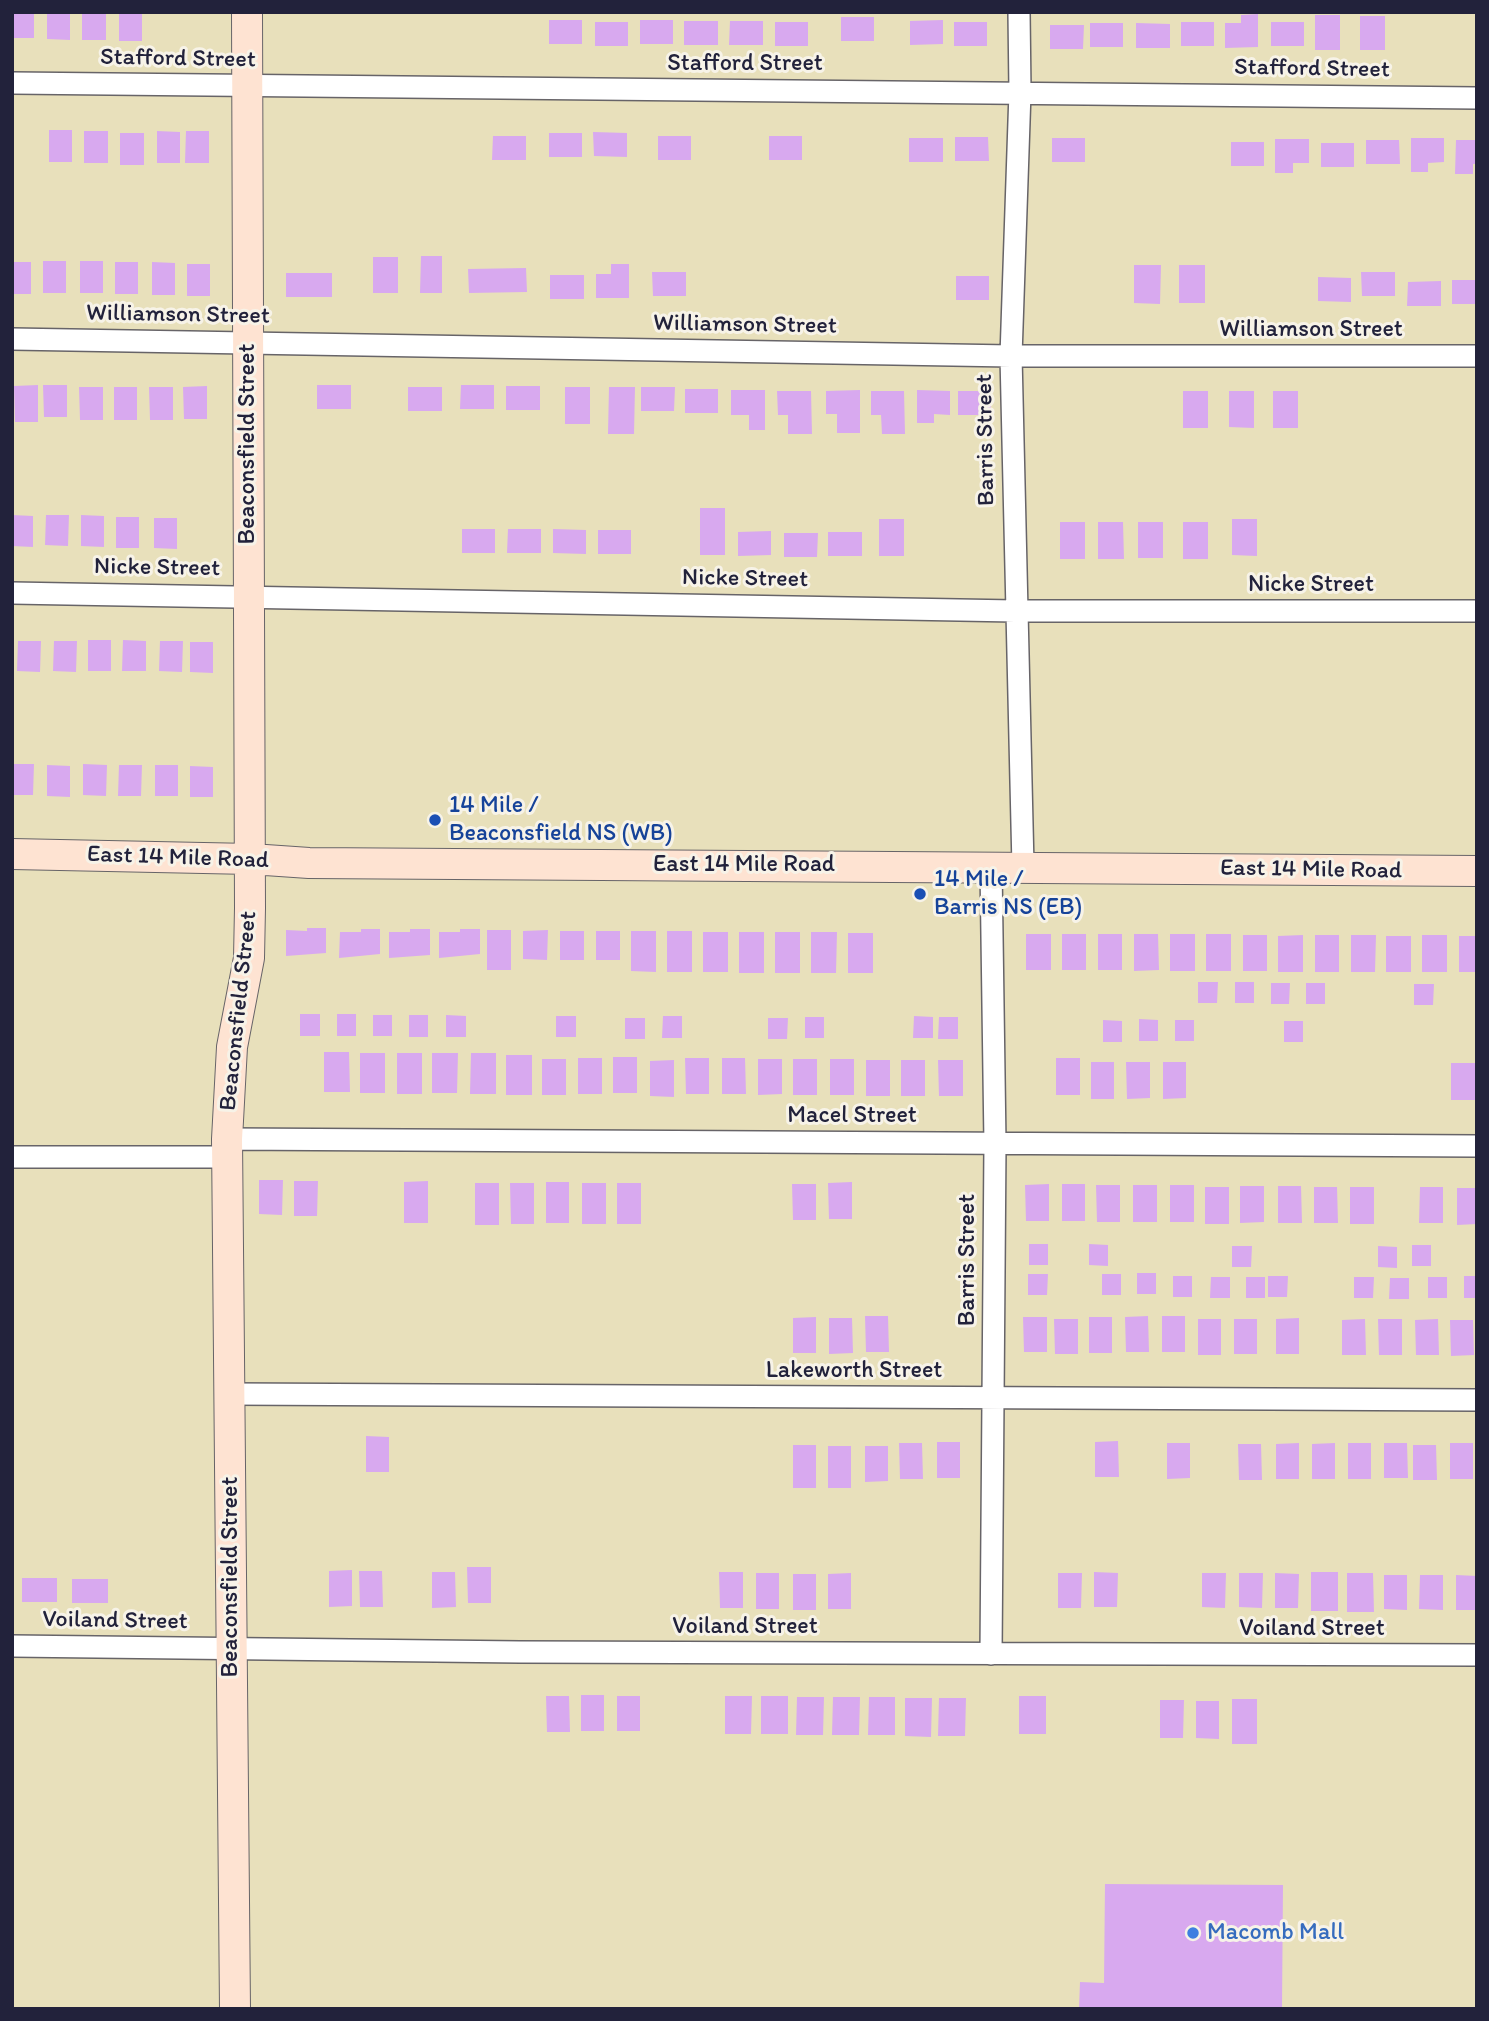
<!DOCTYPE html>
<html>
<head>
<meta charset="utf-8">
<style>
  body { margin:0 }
  #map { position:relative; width:1489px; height:2021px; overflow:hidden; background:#e8e0bb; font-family:Itim,sans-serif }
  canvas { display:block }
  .frame { position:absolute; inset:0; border:14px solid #22223b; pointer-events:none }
</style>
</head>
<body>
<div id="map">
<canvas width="1489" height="2021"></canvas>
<div class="frame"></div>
</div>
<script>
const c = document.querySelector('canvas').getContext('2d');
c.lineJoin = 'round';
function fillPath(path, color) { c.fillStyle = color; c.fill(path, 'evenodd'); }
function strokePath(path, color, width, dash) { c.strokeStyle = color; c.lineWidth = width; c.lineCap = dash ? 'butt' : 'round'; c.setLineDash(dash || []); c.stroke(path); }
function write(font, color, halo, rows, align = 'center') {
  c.font = font + ' Itim,sans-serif'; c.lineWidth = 6; c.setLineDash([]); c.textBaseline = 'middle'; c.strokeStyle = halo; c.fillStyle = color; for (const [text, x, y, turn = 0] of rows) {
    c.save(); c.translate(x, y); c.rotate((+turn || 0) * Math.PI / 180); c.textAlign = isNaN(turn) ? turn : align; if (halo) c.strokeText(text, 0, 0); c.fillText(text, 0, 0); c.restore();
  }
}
fillPath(new Path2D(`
  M12,12h22v26h-22z
  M47,12h23v28l-23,-1z
  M82,12h24v28h-24z
  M119,12h23v29h-23z
  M1258,14v33l-33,1v-25h16v-8z
  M1315,15h25v35h-25z
  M1360,16h25v34h-25z
  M841,17h33v24h-33z
  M549,20h33v24h-33z
  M640,20h33v24h-33z
  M943,20v24l-33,1v-24z
  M684,21h34v24h-34z
  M730,21h33v24h-34z
  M595,22h33v24h-33z
  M775,22h33v24h-33z
  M954,22h33v24h-33z
  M1181,22h33v24h-33z
  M1271,22h33v24h-33z
  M1090,23h33v24h-33z
  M1136,23l34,1v24h-34z
  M1050,25h34l-1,24h-33z
  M49,130h23v32h-23z
  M84,131h24v32h-24z
  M157,131l23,1v31h-23z
  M186,131h23v32h-24z
  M593,132l34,1v24l-33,-1z
  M120,133h24v32h-24z
  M549,133h33v24h-33z
  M493,136h33v24h-34z
  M658,136h33v24h-33z
  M769,136h33v24h-33z
  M955,137h33l1,24h-34z
  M909,138h34v24h-34z
  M1052,138h33v24h-33z
  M1411,138h33v24l-16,1v9h-17z
  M1275,139h34v24h-16v10h-18z
  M1366,140h33l1,24h-34z
  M1456,140h21v24h-4v10h-18z
  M1231,142h33v24h-33z
  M1321,143h33v24h-33z
  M421,256h21v37h-22z
  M373,257h25v36h-25z
  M43,261h23v32h-23z
  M80,261h23v32h-23z
  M12,262h19v32h-19z
  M115,262h23v32h-23z
  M152,262l23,1v32h-23z
  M187,264h23v32h-23z
  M611,264h18v34h-33v-24h15z
  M1134,265h27l-1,39 -26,-1z
  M1179,265h26v38h-26z
  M526,268l1,24 -58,1 -1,-24z
  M652,272h34v24h-33z
  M1361,272h34v24h-33z
  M286,273h46v24h-46z
  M550,275h34v24h-34z
  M956,276h33v24h-33z
  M1318,277l33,1v24l-33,-1z
  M1452,280h25v24h-25z
  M1441,281v25h-34l1,-24z
  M38,385v37h-23l-1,-36z
  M43,385h24v32h-23z
  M317,385h34v24h-34z
  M461,385h33v24h-34z
  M207,386v33h-23l-1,-32z
  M506,386h34v24h-34z
  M79,387h24v33h-23z
  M114,387h23v33h-23z
  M149,387h24v33h-23z
  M408,387h34v24h-34z
  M565,387h25v37h-25z
  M609,387h26l-1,47h-26z
  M641,387h34l-1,24h-33z
  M685,389h33v24h-33z
  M731,390h34v40h-16v-15h-18z
  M860,390v43h-23v-19h-11v-23z
  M917,390l33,1v24l-16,-1v9h-17z
  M777,391h34l1,43h-24v-19h-10z
  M871,391h33l1,43h-23l-1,-19h-10z
  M958,391h33v24h-33z
  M1183,391h25v37h-25z
  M1229,391h25v37l-25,-1z
  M1273,391h25v37h-25z
  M700,508h25v47h-25z
  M12,515l21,1v31l-21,-1z
  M46,515h23l-1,31 -23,-1z
  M81,515l23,1v31l-23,-1z
  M116,517h23v31h-23z
  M154,518h23v31l-23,-1z
  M879,519h25v37h-25z
  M1232,519h25v37l-25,-1z
  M1060,522h25v37h-25z
  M1098,522h25l1,37h-26z
  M1138,522h25v36h-25z
  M1183,522h25v37h-25z
  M462,529h33v24h-33z
  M508,529h33v24h-34z
  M553,529l33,1v24l-33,-1z
  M598,530h33v24h-33z
  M771,531v24l-33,1v-24z
  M828,532h34v24h-34z
  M784,533h34l-1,24h-33z
  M88,640h23v31h-23z
  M123,640l23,1v30h-24z
  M18,641h23l-1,31 -23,-1z
  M54,641h23l-1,31 -23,-1z
  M160,641h23l-1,31 -23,-1z
  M190,642h23v31l-23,-1z
  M12,764h22l-1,31h-21z
  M83,764l24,1 -1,31 -23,-1z
  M47,765l23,1v31l-23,-1z
  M119,765h23l-1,31h-23z
  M155,765h23v31h-23z
  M190,766l23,1v30h-23z
  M307,928h19v25l-40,3v-26l21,1z
  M361,929h19v25l-41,4 1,-26h21z
  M410,929h20v26l-41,3v-26h21z
  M460,929h20v25l-41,4v-26h21z
  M487,930h24v40h-24z
  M548,930l-1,30 -24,-1v-28z
  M560,931h24v29h-24z
  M596,931h24v29h-24z
  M631,931h25v41l-25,-1z
  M667,931h25v41h-25z
  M703,932h25v40h-25z
  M739,932h25v41h-25z
  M775,932h25v41h-25z
  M811,932h26l-1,41h-25z
  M848,933h25v40h-25z
  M1026,934h25v36h-25z
  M1062,934h24v36h-24z
  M1098,934h24v36h-24z
  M1134,934h24l1,36 -25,1z
  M1170,934h25v37h-25z
  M1206,934h25v37h-25z
  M1243,935h24v36h-24z
  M1303,935v37h-25v-36z
  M1315,935h24v37h-24z
  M1351,935h25l-1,37h-24z
  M1422,935h25v37h-25z
  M1386,936h25v36h-25z
  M1459,936h18v36h-18z
  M1198,982h20l-1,21h-19z
  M1235,982h19v21h-19z
  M1271,983h19l-1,21h-18z
  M1306,983h19v21h-19z
  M1414,984h20l-1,21h-19z
  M300,1014h20v22h-20z
  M337,1014h19v22h-19z
  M373,1015h19v21h-19z
  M409,1015h19v22h-19z
  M446,1015l20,1v21h-20z
  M556,1016h20v21h-20z
  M663,1016h19v22h-20z
  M914,1016l19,1v21h-20z
  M805,1017h19v21h-19z
  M939,1017h19v22h-20z
  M625,1018h20v21h-20z
  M768,1018h20l-1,21h-19z
  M1139,1019l19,1v21h-19z
  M1103,1020l19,1v21h-19z
  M1175,1020h19v21h-19z
  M1284,1021h19v21h-19z
  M324,1052h25l1,40h-26z
  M360,1053h25v40h-25z
  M397,1053h25v41h-25z
  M432,1053h26l-1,40h-25z
  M471,1053h25v41h-26z
  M506,1055h26v40h-26z
  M613,1057h24v36h-24z
  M578,1058h24v36h-24z
  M685,1058h24v36h-23z
  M722,1058h23l1,36h-24z
  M1056,1058h24v37h-24z
  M542,1059h24v36h-24z
  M758,1059h24v35l-24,1z
  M793,1059h24v36h-24z
  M830,1059h24v36h-24z
  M674,1060v37l-24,-1v-35z
  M866,1060h24v36h-24z
  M901,1060h24v36h-24z
  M938,1060h25v36h-24z
  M1091,1062h23v37h-23z
  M1126,1062h24v36l-23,1z
  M1163,1062h23v36l-23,1z
  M1451,1063h25v37h-25z
  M259,1180h24l-1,35 -23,-1z
  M294,1181h24l-1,35h-23z
  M428,1181v42h-24v-41z
  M546,1182h23v41h-23z
  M852,1182v37h-23l-1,-36z
  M475,1183h24v42h-24z
  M510,1183h24v41h-23z
  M582,1183h24v41h-24z
  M617,1183h24v41h-24z
  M792,1184h24v36h-23z
  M1049,1184v37h-23l-1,-36z
  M1062,1184h23v37h-23z
  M1096,1185h24v37h-23z
  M1133,1185h24v37h-24z
  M1170,1185h24v37h-24z
  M1240,1186h24v36l-24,1z
  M1278,1186h23l1,37h-24z
  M1205,1187h24v37h-24z
  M1314,1187h23l1,36h-24z
  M1350,1187h24v37h-24z
  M1420,1187h23v36h-24z
  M1457,1188h20v36l-20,1z
  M1029,1244h19v21h-19z
  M1089,1244l19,1v21l-19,-1z
  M1412,1245h19v21h-19z
  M1232,1246h20l-1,21h-19z
  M1378,1246l19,1v21l-19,-1z
  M1137,1273h19v21h-19z
  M1028,1274h20l-1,21h-19z
  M1102,1274h19v21h-19z
  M1173,1276h19v21h-19z
  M1268,1276h20l-1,21h-19z
  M1464,1276h13v22h-13z
  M1211,1277h19v21h-20z
  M1246,1277h19v21h-19z
  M1354,1277h20l-1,21h-19z
  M1428,1277h19v21h-19z
  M1390,1278h19v21h-20z
  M865,1316h23l1,36h-23z
  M1148,1316l1,36h-23l-1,-35z
  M1162,1316h23v36h-23z
  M816,1317v36h-23v-35z
  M1023,1317h24v35h-23z
  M1089,1317h23v36h-23z
  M829,1318h23l1,35 -24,1z
  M1299,1318v36h-23v-35z
  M1054,1319h24v35h-23z
  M1198,1319h23v36h-23z
  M1234,1319h23v35h-23z
  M1365,1319l1,36h-24v-35z
  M1378,1319h24v36h-23z
  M1438,1319l1,36h-23l-1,-35z
  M1450,1320h23l1,35 -23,1z
  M366,1436l23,1v35h-23z
  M1118,1441l1,36h-24v-35z
  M937,1442h23v36h-23z
  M899,1443h23l1,36h-23z
  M1167,1443h23v35l-23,1z
  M1299,1443v36h-23v-35z
  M1335,1443v36h-23v-35z
  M1348,1443h23v36h-23z
  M1384,1443h23l1,35h-24z
  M1450,1443h23v36h-23z
  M1238,1444h23l1,36h-23z
  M793,1445h23v43h-23z
  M1413,1445h23l1,35h-24z
  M828,1446h23v42h-23z
  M865,1446h23v35l-23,1z
  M467,1567h24v36h-23z
  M352,1570v36l-23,1v-36z
  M359,1571h23l1,36h-23z
  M432,1572h23l1,35 -24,1z
  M719,1572h24v36h-23z
  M1094,1572l24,1 -1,34h-23z
  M1311,1572h27v39h-27z
  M756,1573h23v36h-23z
  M851,1573v36h-23v-35z
  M1058,1573h24l-1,35h-23z
  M1202,1573h24l-1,35 -23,-1z
  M1239,1573h24l-1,35 -23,-1z
  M1275,1573l24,1 -1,34h-23z
  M1347,1573h26l1,39h-27z
  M793,1574h23v36h-23z
  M1384,1575h23v35l-23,-1z
  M1420,1575h23v35l-24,-1z
  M1456,1575l21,1v34h-21z
  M22,1578h35v24h-35z
  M72,1579h36v24h-36z
  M581,1695h23v36h-23z
  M546,1696h23l1,36h-23z
  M617,1696h23v35h-23z
  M725,1696h27l-1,38h-26z
  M761,1696h27v38h-27z
  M1019,1696h27v38h-27z
  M797,1697h27l-1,38h-27z
  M833,1697h27l-1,38h-27z
  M869,1697h26v38h-27z
  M905,1698h27l-1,39 -26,-1z
  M939,1698h27l-1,38h-27z
  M1232,1699h25v45h-25z
  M1160,1700h24l-1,38h-23z
  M1196,1701h23v38l-23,-1z
  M1105,1884l178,1 -1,124h-203l1,-27 24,1z`), '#d8a9ef');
const street = new Path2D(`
  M1019,12l1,80 -9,264 12,511
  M12,83l1465,15
  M12,339l999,17h466
  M12,593l1003,18h462
  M227,1139l1250,7
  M12,1157h216
  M230,1394l1247,6
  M12,1646l508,6 957,3
  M991,1654l4,-510 -4,-277`);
const secondary = new Path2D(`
  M12,854l239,5 58,4 1168,8
  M235,2009l-8,-870 5,-92 17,-89 1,-50 -3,-896`);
strokePath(street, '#676468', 24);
strokePath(secondary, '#676468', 32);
strokePath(street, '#fff', 21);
strokePath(secondary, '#fee3d2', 30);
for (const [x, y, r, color] of [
  [435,820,7,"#1a4fb4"],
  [920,894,7,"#1a4fb4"],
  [1193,1933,7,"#3f7fe0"]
]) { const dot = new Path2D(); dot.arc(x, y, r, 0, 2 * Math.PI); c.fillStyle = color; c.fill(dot); strokePath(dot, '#f7f3e8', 2.5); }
write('24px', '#22223b', '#f7f3e8', [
  ["Stafford Street",178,59,1],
  ["Stafford Street",745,64],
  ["Stafford Street",1312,69,1],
  ["Williamson Street",178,315,1],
  ["Williamson Street",745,325,1],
  ["Williamson Street",1311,330],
  ["Barris Street",986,440,-91],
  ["Beaconsfield Street",248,444,-90],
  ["Nicke Street",157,568,1],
  ["Nicke Street",745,579,1],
  ["Nicke Street",1311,585],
  ["East 14 Mile Road",178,858,2],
  ["East 14 Mile Road",744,865],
  ["East 14 Mile Road",1311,870,1],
  ["Beaconsfield Street",239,1011,-84],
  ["Macel Street",852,1116],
  ["Barris Street",968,1260,-90],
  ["Lakeworth Street",854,1371],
  ["Beaconsfield Street",231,1577,-90],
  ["Voiland Street",115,1621,1],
  ["Voiland Street",745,1627],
  ["Voiland Street",1312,1629]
]);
write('24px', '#164399', '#f7f3e8', [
  ["14 Mile /",449,806],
  ["Beaconsfield NS (WB)",449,834],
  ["14 Mile /",934,880],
  ["Barris NS (EB)",934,908]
], 'left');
write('24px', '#366cbe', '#f7f3e8', [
  ["Macomb Mall",1207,1933]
], 'left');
</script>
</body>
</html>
